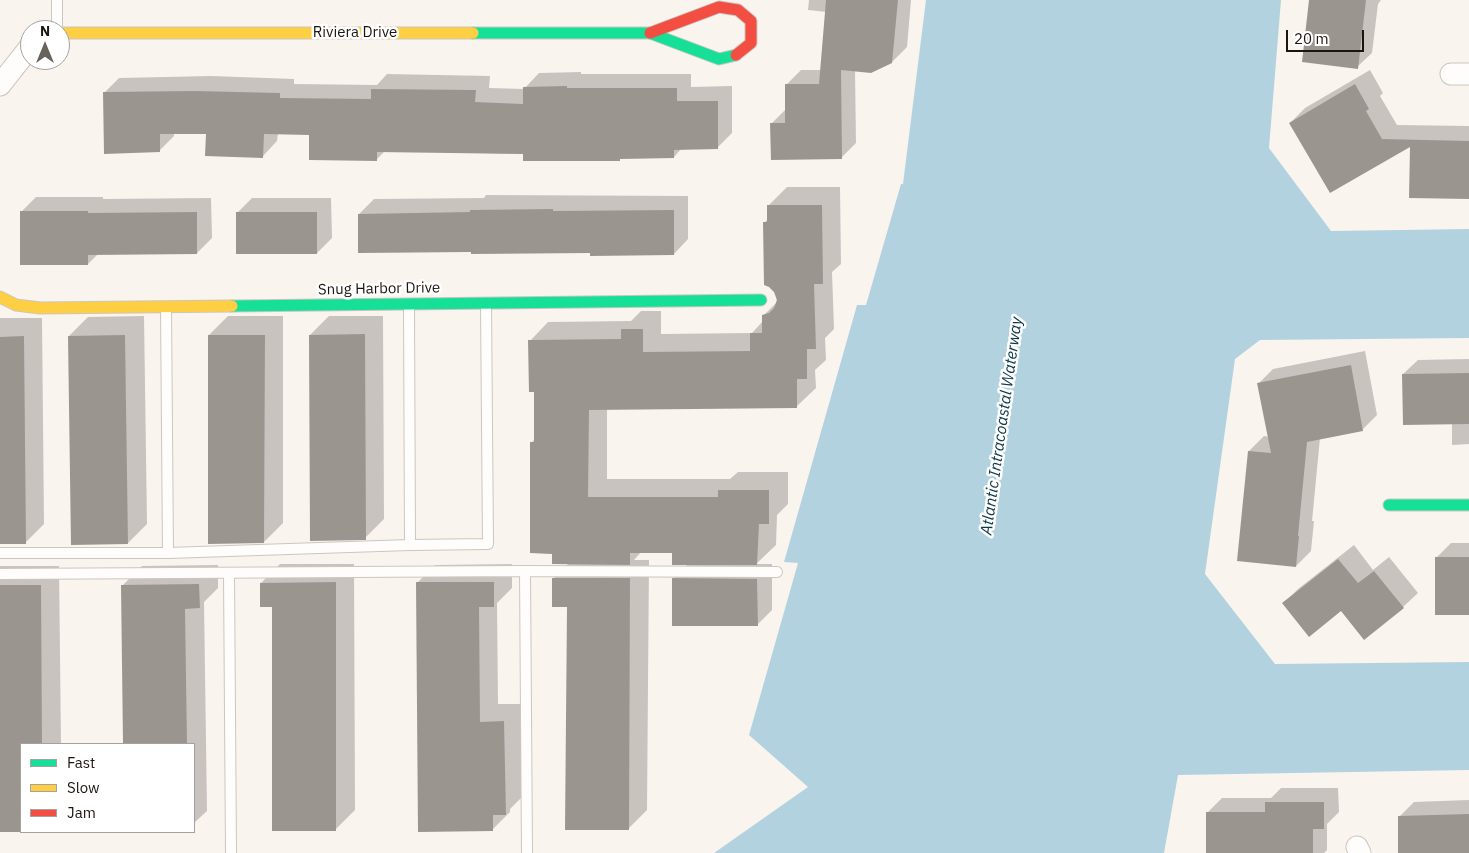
<!DOCTYPE html>
<html>
<head>
<meta charset="utf-8">
<style>
  body { margin:0 }
  #map { position:relative; width:1469px; height:853px; overflow:hidden; background:#faf4ee; font-family:"IBM Plex Sans",sans-serif }
  canvas { display:block }
  .legend { position:absolute; left:20px; top:743px; width:175px; height:90px; box-sizing:border-box; background:#fff; border:1px solid #a4a19f; margin:0; padding:6px 9px; list-style:none; font-size:15px; color:#1b150f }
  .legend li { display:flex; align-items:center; gap:10px; height:25px }
  .legend b { width:25px; border:1px solid #a4a19f }
  .north { position:absolute; left:20px; top:20px; width:50px; height:50px; box-sizing:border-box; background:#fff; border:1px solid #a4a19f; border-radius:50%; rotate:0deg; font-size:14px; font-weight:700; line-height:20px; text-align:center; color:#1b150f }
  .north::after { content:''; display:block; margin:auto; width:18px; height:22px; background:#69635d; clip-path:polygon(50% 0,100% 100%,50% 72%,0 100%) }
  .scale { position:absolute; left:1286px; top:30px; width:78px; height:22px; box-sizing:border-box; border:2px solid #1b150f; border-top:0; padding-left:6px; font-size:15px; line-height:18px; white-space:nowrap; color:#1b150f; -webkit-text-stroke:4px #fff; paint-order:stroke }
</style>
</head>
<body>
<div id="map">
<canvas width="1469" height="853"></canvas>
<ul class="legend">
<li><b style="height:6px;background:#16e098"></b>Fast</li>
<li><b style="height:6px;background:#ffcf43"></b>Slow</li>
<li><b style="height:6px;background:#f24e42"></b>Jam</li>
</ul>
<div class="north">N</div>
<div class="scale">20 m</div>
</div>
<script>
const c = document.querySelector('canvas').getContext('2d');
c.lineJoin = 'round';
function fillPath(path, color) { c.fillStyle = color; c.fill(path, 'evenodd'); }
function strokePath(path, color, width, dash) { c.strokeStyle = color; c.lineWidth = width; c.lineCap = dash ? 'butt' : 'round'; c.setLineDash(dash || []); c.stroke(path); }
function write(font, color, halo, rows, align = 'center') {
  c.font = font + ' "IBM Plex Sans",sans-serif'; c.lineWidth = 5; c.setLineDash([]); c.textBaseline = 'middle'; c.strokeStyle = halo; c.fillStyle = color; for (const [text, x, y, turn = 0] of rows) {
    c.save(); c.translate(x, y); c.rotate((+turn || 0) * Math.PI / 180); c.textAlign = isNaN(turn) ? turn : align; if (halo) c.strokeText(text, 0, 0); c.fillText(text, 0, 0); c.restore();
  }
}
fillPath(new Path2D(`
  M926,0h355l-12,148 62,83 138,-2v109l-209,2 -25,19 -30,215 70,90 194,-2v108l-291,5 -14,78h-450l94,-66 -59,-52 49,-172 -14,-1 73,-257h9l35,-121h2z`), '#b3d2df');
fillPath(new Path2D(`
  M809,0h102l-4,47 -15,15 -37,8 1,73 -15,15 -70,-34 15,-15v-24l15,-15h20l6,-58 -19,-2z
  M1311,0h70l-3,4 -6,49 -15,14z
  M1370,70l13,23 -3,3 17,29 72,1v72l-58,-53 -121,-22 15,-15z
  M581,72v2h110v13l41,-1v47l-15,15h-35l-8,9 -289,-6 -8,8 -66,-25 -33,-1 -1,8 -14,15 -56,-23h-33v3l-15,15 -55,-58 15,-15 92,-2 83,3v5l83,1 10,-11 103,2 -1,12 35,1 15,-16z
  M787,187h53l1,77 -9,8 2,57 -9,9 1,22 -11,10 1,18 -19,18 -190,3v70h123l8,-7h50v32l-11,11 -1,30 -20,19h16v46l-15,15 -84,-46 15,-15 -15,-12 -31,-1 -8,9h15l-2,250 -19,19 -60,-223 -14,-28 15,-15 -15,-11 -22,-110 3,-3v-48l-5,-50 18,-19 83,-1 10,-10h20v23l91,-1 11,-12v-5l14,-14 -12,-80 3,-3v-13z
  M486,195l202,1v43l-14,15 -202,-4 -113,-36 15,-15 110,-1z
  M36,197h67v2l108,-1 1,40 -15,15 -99,1 -10,10 -67,-52z
  M252,198h79l1,40 -15,15 -80,-40z
  M144,316l3,208 -19,19 -59,-207 19,-19z
  M228,316h55v207l-19,19 -55,-207z
  M329,316h54l1,203 -19,19 -55,-203z
  M0,318h42l2,206 -19,19h-25z
  M1365,351l12,64 -15,15 -42,8 -8,83h2l-3,30 -15,15 -47,-115 15,-15 5,1 -10,-54 14,-14z
  M1469,359v85l-17,1v-22l-49,-49 15,-14z
  M1451,543h18v71l-33,-56z
  M1354,545l19,25 16,-13 29,36 -15,14 -119,-4 14,-14z
  M280,564h74l1,246 -19,19 -63,-223 -12,-23z
  M512,564v24l-15,15 1,101h23l2,92 -13,13v3l-18,18 -75,-247 18,-18z
  M218,565v23l-14,14 3,209 -13,12v-79h-69l-3,-158 20,-20z
  M0,566h59l2,178h-40v87h-21z
  M1281,788h57l1,24 -12,12v26l-3,3h-117v-40l15,-15h49z
  M1469,800v53h-70v-36l15,-15z`), '#0003');
fillPath(new Path2D(`
  M826,0h72l-6,63 -21,10 -30,-3 1,89 -71,1 -1,-37h15v-39h34z
  M1309,0h57l-8,69 -56,-7z
  M1355,84l14,25 -3,2 16,28 87,2v58l-60,-1 1,-51 -80,46 -41,-70z
  M567,86v2h110v13h41v48l-44,1v8l-54,1v2h-97v-7l-146,-2v9l-68,-1v-25l-45,-1 -1,24 -58,-2 1,-22h-46v18l-56,2 -1,-62 92,-1 85,2v5l91,1v-10l105,1 -1,12 48,2v-17z
  M767,205h55l1,79h-9l2,65h-9v30h-10v29l-208,2 -1,87h130v-7h51v34h-10l-2,41h-85v-12h-42v12l-78,-1v-10l-22,-1v-111h4v-50h-5l-1,-52 93,-1v-10h22v23l107,-1v-18h12v-18l7,-2 5,-5 3,-8 -3,-8 -5,-5 -5,-2 -1,-63h4z
  M553,209v2l121,-1v45l-84,1v-3l-119,1v-2l-113,1v-39l112,-2v-2z
  M20,211h68v2l109,-1v42l-109,1v10h-68z
  M236,212h81v42h-81z
  M365,334l1,206 -56,1 -1,-206z
  M125,335l3,209 -57,1 -3,-209z
  M208,335h57l-1,208 -56,1z
  M24,336l2,208h-26v-207z
  M1351,365l12,66 -56,11 -9,94h1l-3,31 -59,-6 11,-110 23,2 -14,-70z
  M1469,373v51l-66,1 -1,-51z
  M1435,557h34v58h-34z
  M1338,559l20,24 16,-12 30,37 -40,32 -23,-29 -32,26 -27,-34z
  M552,578h78l-1,252h-64l2,-223h-15z
  M672,578l85,1 1,47h-86z
  M336,582v249h-64v-224h-12v-24z
  M416,582h78v25h-15l1,115 24,-1 2,94h-13v16l-75,1z
  M199,584l1,24 -15,1 2,135h-64l-2,-159z
  M0,585h41l1,159h-21v88h-21z
  M1265,802h59v27h-11v24h-107v-41h59z
  M1469,814v39h-71v-37z`), '#9b9590');
const lane = new Path2D(`
  M57,0v30
  M409,306l1,239
  M166,307l2,246
  M0,553h168l242,-8 78,-1 -2,-240
  M525,571l252,1
  M229,573l2,280
  M0,574l525,-3 2,282`);
const street = new Path2D(`
  M1451,74h18
  M0,85l30,-38
  M1357,847l3,6`);
const fast = new Path2D(`
  M473,33h177l69,26 17,-4
  M232,306l529,-6
  M1389,505h80`);
const slow = new Path2D(`
  M60,33h413
  M0,297l16,8 24,3 192,-2`);
const jam = new Path2D(`
  M650,33l69,-26 19,3 13,11v22l-15,12`);
strokePath(lane, '#cbc6c0', 12);
strokePath(street, '#cbc6c0', 23);
strokePath(fast, '#cbc6c0', 13);
strokePath(slow, '#cbc6c0', 13);
strokePath(jam, '#cbc6c0', 13);
strokePath(lane, '#fefdfc', 10);
strokePath(street, '#fefdfc', 21);
strokePath(fast, '#16e098', 11);
strokePath(slow, '#ffcf43', 11);
strokePath(jam, '#f24e42', 11);
write('15px', '#1b150f', '#fff', [
  ["Riviera Drive",355,33],
  ["Snug Harbor Drive",379,289,-1]
]);
write('italic 16px', '#0e3948', '#fff', [
  ["Atlantic Intracoastal Waterway",1002,426,-82]
]);
</script>
</body>
</html>
